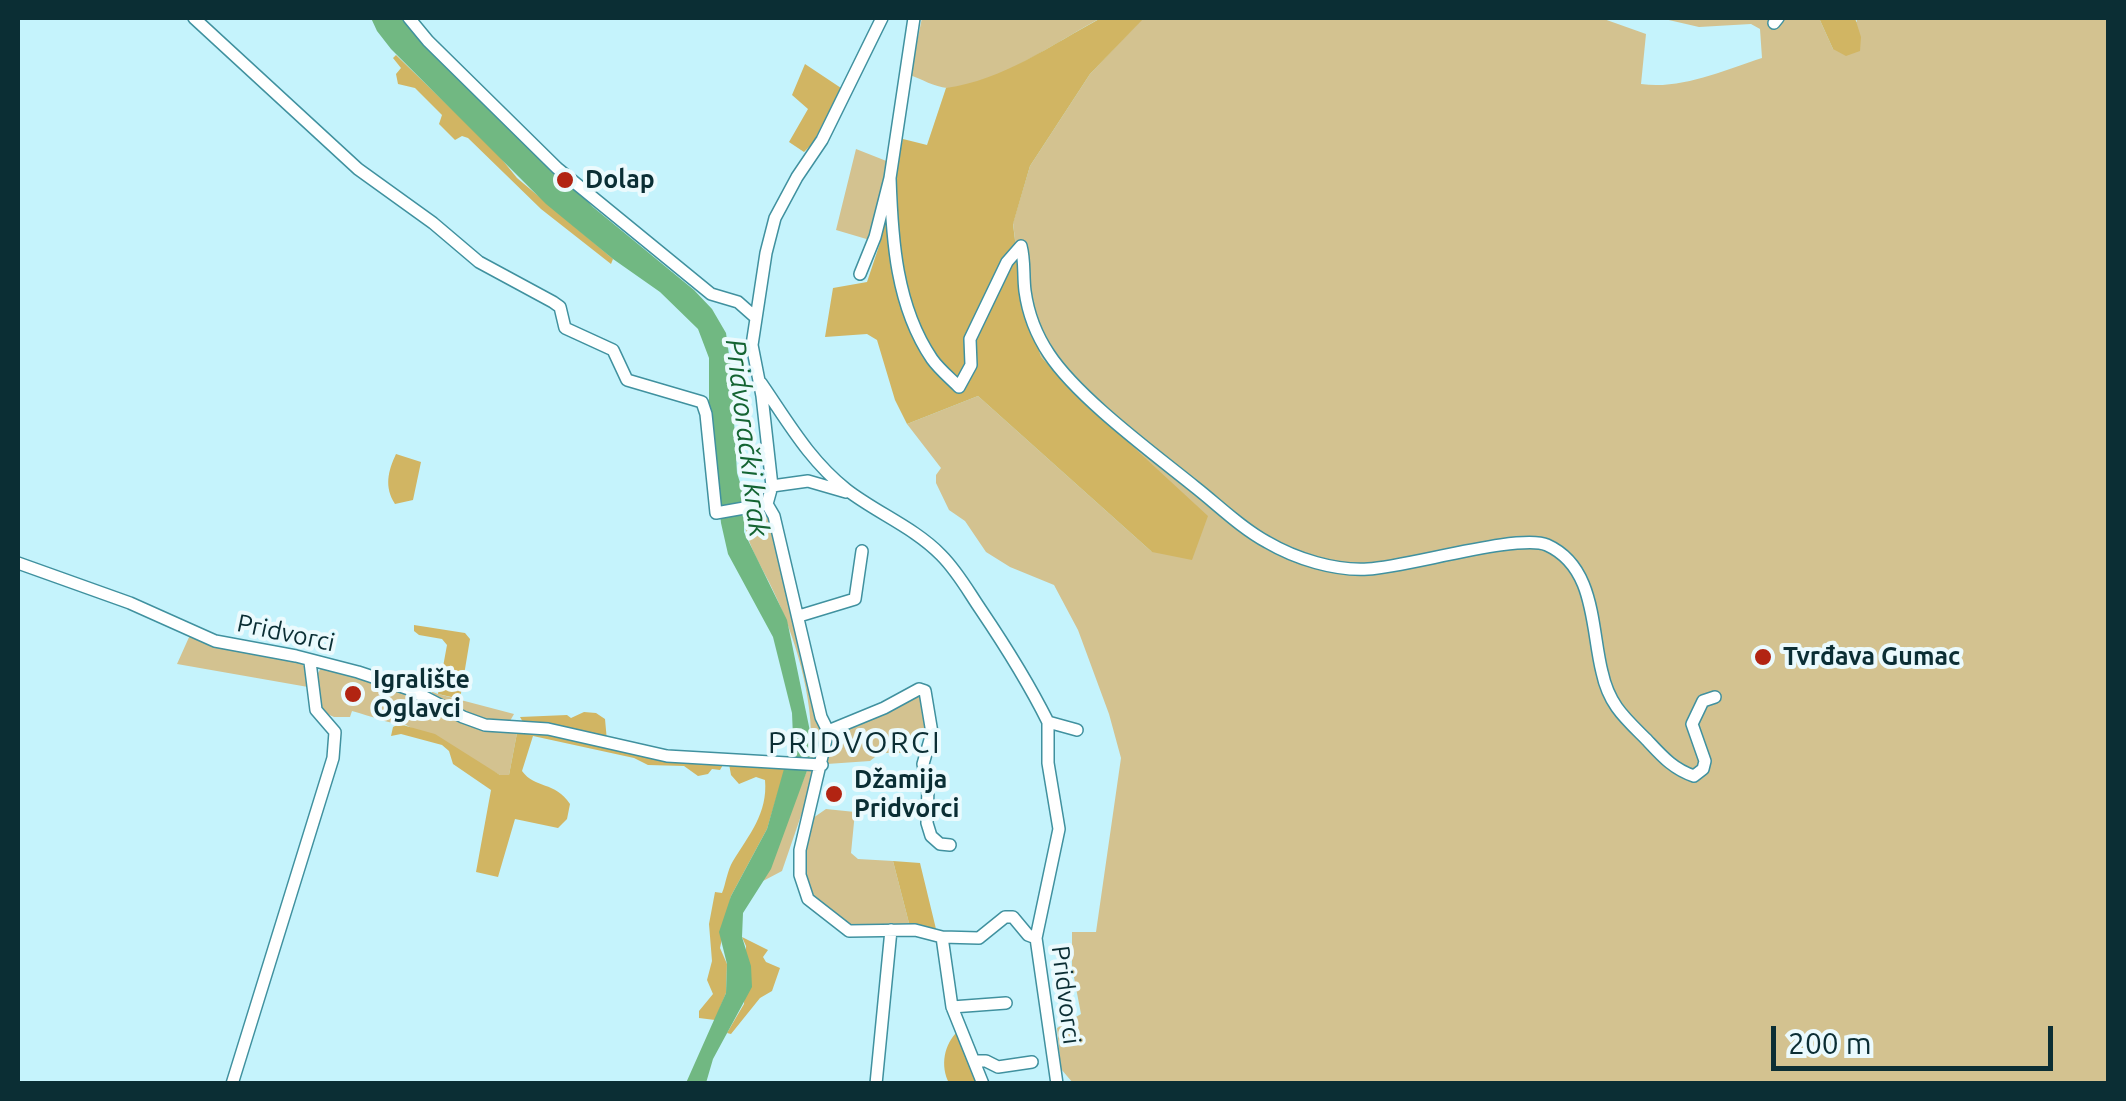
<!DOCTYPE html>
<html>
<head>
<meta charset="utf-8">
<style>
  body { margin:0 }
  #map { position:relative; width:2126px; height:1101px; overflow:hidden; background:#c5f3fc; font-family:Ubuntu,sans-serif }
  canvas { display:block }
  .frame { position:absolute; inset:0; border:20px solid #0b2e34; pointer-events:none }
  .scale { position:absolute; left:1771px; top:1026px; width:282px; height:45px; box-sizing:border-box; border:5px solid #0b2e34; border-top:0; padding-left:12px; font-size:30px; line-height:35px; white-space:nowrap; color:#0b2e34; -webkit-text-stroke:8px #ebfafd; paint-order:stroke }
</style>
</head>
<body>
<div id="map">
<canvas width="2126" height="1101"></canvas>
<div class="frame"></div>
<div class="scale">200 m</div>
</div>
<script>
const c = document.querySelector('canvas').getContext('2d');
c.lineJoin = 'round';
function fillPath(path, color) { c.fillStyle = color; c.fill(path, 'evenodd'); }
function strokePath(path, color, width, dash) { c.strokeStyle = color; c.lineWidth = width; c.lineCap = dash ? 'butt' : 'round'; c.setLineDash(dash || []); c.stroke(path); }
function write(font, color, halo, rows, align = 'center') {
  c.font = font + ' Ubuntu,sans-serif'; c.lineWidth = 8; c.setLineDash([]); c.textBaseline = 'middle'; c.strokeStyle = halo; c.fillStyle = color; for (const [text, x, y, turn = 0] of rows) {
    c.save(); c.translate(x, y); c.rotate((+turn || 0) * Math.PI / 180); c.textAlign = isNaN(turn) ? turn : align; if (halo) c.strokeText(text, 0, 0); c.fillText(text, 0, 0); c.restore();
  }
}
fillPath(new Path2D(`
  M922,18h179c-37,19 -114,73 -154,70 -12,-1 -26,-9 -37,-13z
  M1143,18h458l45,16 -5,50c40,6 83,-14 121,-26l-2,-29 -9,-5 -52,3 -39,-9h159l14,31 24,-28 -2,-3h253v1065h-1035l-12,-14 -4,-41 24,-14 -9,-47v-35h24l25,-174 -12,-44 -31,-84 -24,-45 -44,-18 -24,-15 -21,-31 -16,-11 -13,-27v-8l5,-7 -34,-44 71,-28 174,156 -74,-156 -37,-39 -19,-60 -9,-74 17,-57 60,-92z
  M894,137l9,2 -23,104 -44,-13 20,-81 33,13z
  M769,510l52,226 -1,17 -10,7c6,-51 -12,-115 -33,-161 -13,-31 -32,-53 -34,-87z
  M190,635l111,27 5,7 2,18 -131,-23z
  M321,668l66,17 119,47 11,1 -8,42h-9l-94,-50c-17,-1 -35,-9 -54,-14l-2,6h-16l-13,-6 -7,-31z
  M430,691l8,3 76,20 -4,7c-26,8 -61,-13 -80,-30z
  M920,695l4,6 1,32 -2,5 -19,5v10h-24l-10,8 -43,3 9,-35z
  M808,768l8,4 -34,99 -19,10z
  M826,809l29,3 -4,41 7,6 35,2 17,66 -60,1 -44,-38 -3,-16 4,-33 6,-23z`), '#d3c290');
fillPath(new Path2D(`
  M1101,18h43l-54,56 -60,92 -17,58 9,73 19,60 37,39 130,120 -16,44 -40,-8 -174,-156 -71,28 -12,-24 -18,-60 -10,-6 -42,3 8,-49 34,-6 13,-39 23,-104 24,6 19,-57c57,-8 105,-43 155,-70z
  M1819,18h36l6,19 -1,14 -14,5 -13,-7z
  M396,55l100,97 21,26 96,81 -2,5 -70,-55 -73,-71 -6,-2 -7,4 -16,-16 3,-9 -27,-27 -17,-4 -2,-10 5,-6 -8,-10z
  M805,64l36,24 -28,55 -9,9 -15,-10 19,-33 -16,-14z
  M396,454l25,8 -8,38 -18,4c-11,-17 -7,-33 1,-50z
  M414,625l51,8 5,6 -10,60 -22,-5 9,-49 -5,-6 -23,-4 -5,-4z
  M584,712l12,1 9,6 2,22 -83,-17 -4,-7 47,-2 4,3z
  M399,724l36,10 65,41h9l8,-42 16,-2 191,32 -4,7 -8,-1 -4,5 -10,2 -14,-10 -36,-1 -14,-7 -101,-22 -11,35c13,18 33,10 48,33l-3,15 -9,9 -43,-9 -17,58 -22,-5 15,-82 -38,-26 -4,-13 -7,-6 -41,-11 -10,2 2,-9z
  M729,764l57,2 -19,63 -36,67 -11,52 7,16 -1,29 -11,27 -16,-2v-7l14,-17 -6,-14 5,-19 -3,-37 6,-32 7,1c4,-10 5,-22 11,-32 16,-26 35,-48 32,-81l-9,-3 -17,7 -8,-9z
  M893,861l27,2 16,66 -26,-2z
  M742,937l26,13 -5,7 3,5 14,6 -8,23 -12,7 -29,36 -4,-1 17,-29 2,-58z
  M958,1031l20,52h-29c-9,-17 -5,-39 9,-52z`), '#d1b563');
fillPath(new Path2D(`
  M371,18h33l189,189 101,83 18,19 14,24 5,36 6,104 7,22v37l43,88 25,121 -4,27 -37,101 -28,44 -1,24 9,29 1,21 -39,72 -7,24h-20l40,-90 1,-29 -8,-32 12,-36 36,-67 26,-92 -1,-24 -19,-76 -45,-83 -7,-31 -12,-113v-52l-11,-29 -38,-37 -47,-33 -67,-55 -155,-155 -14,-18z`), '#71b882');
const minor = new Path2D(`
  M194,18l164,151 75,54 46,39 74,40 7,5 5,21 48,22 14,30 75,22 4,12 10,99 51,-9
  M409,18l19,23 129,127 154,126 27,8 17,15
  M882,18l-60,122 -25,37 -22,41 -9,35 -14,92 10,51 10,90 -5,18 7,12 47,201 7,14 -28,119v25l8,24 41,32 66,-1 27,7 10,70 31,77
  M1774,23l4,-5
  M890,178c2,61 6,128 42,181 7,10 18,19 27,28l12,-22 -1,-26 37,-77 14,-16c4,15 2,29 4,45 3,22 12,45 24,63 29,44 104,99 146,133 23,18 46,41 72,55 29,17 68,29 101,27 39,-2 152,-36 179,-24 49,22 44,84 55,127 7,33 23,46 45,68 15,16 26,29 47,36l9,-7 2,-8 -13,-37 11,-23 12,-4
  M860,274l15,-37 15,-59 24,-160
  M761,383c27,39 48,77 86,107 30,23 68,38 94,65 17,17 27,36 40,55 25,37 47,72 67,112l29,8
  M772,486l36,-5 38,11
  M18,563l112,40 85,38 81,15 62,16 51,17 54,28 22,8 63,4 119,27 155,9
  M799,616l56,-17 7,-48
  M1048,722v41l11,66 -23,109 21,146
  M828,731l56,-23 35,-19 6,2 7,42 -9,31 5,23 -1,36 4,13 9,8 10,1
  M942,937l37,1 26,-21h8l15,18 8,3
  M952,1007l54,-4
  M975,1061h11l12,6 34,-5
  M232,1084l101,-326 2,-26 -19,-22 -6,-48
  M876,1084l15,-154`);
strokePath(minor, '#40919f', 14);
strokePath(minor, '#fff', 11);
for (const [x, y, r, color] of [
  [565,180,10,"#b22412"],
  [1763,657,10,"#b22412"],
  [353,694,10,"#b22412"],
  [834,794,10,"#b22412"]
]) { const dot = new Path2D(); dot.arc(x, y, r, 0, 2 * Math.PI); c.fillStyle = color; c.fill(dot); strokePath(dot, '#ebfafd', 4); }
write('bold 25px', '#0b2e34', '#ebfafd', [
  ["Dolap",585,180],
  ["Tvrđava Gumac",1783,657],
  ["Igralište",373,680],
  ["Oglavci",373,709],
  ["Džamija",854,780],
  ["Pridvorci",854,809]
], 'left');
write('25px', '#0b2e34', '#ebfafd', [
  ["Pridvorci",286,633,12],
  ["Pridvorci",1066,995,83]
]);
write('italic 28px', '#146432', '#ebfafd', [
  ["Pridvorački krak",747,438,83]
]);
c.letterSpacing = '2.5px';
write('30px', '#0b2e34', '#ebfafd', [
  ["PRIDVORCI",855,743]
]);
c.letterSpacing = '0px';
</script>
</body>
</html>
